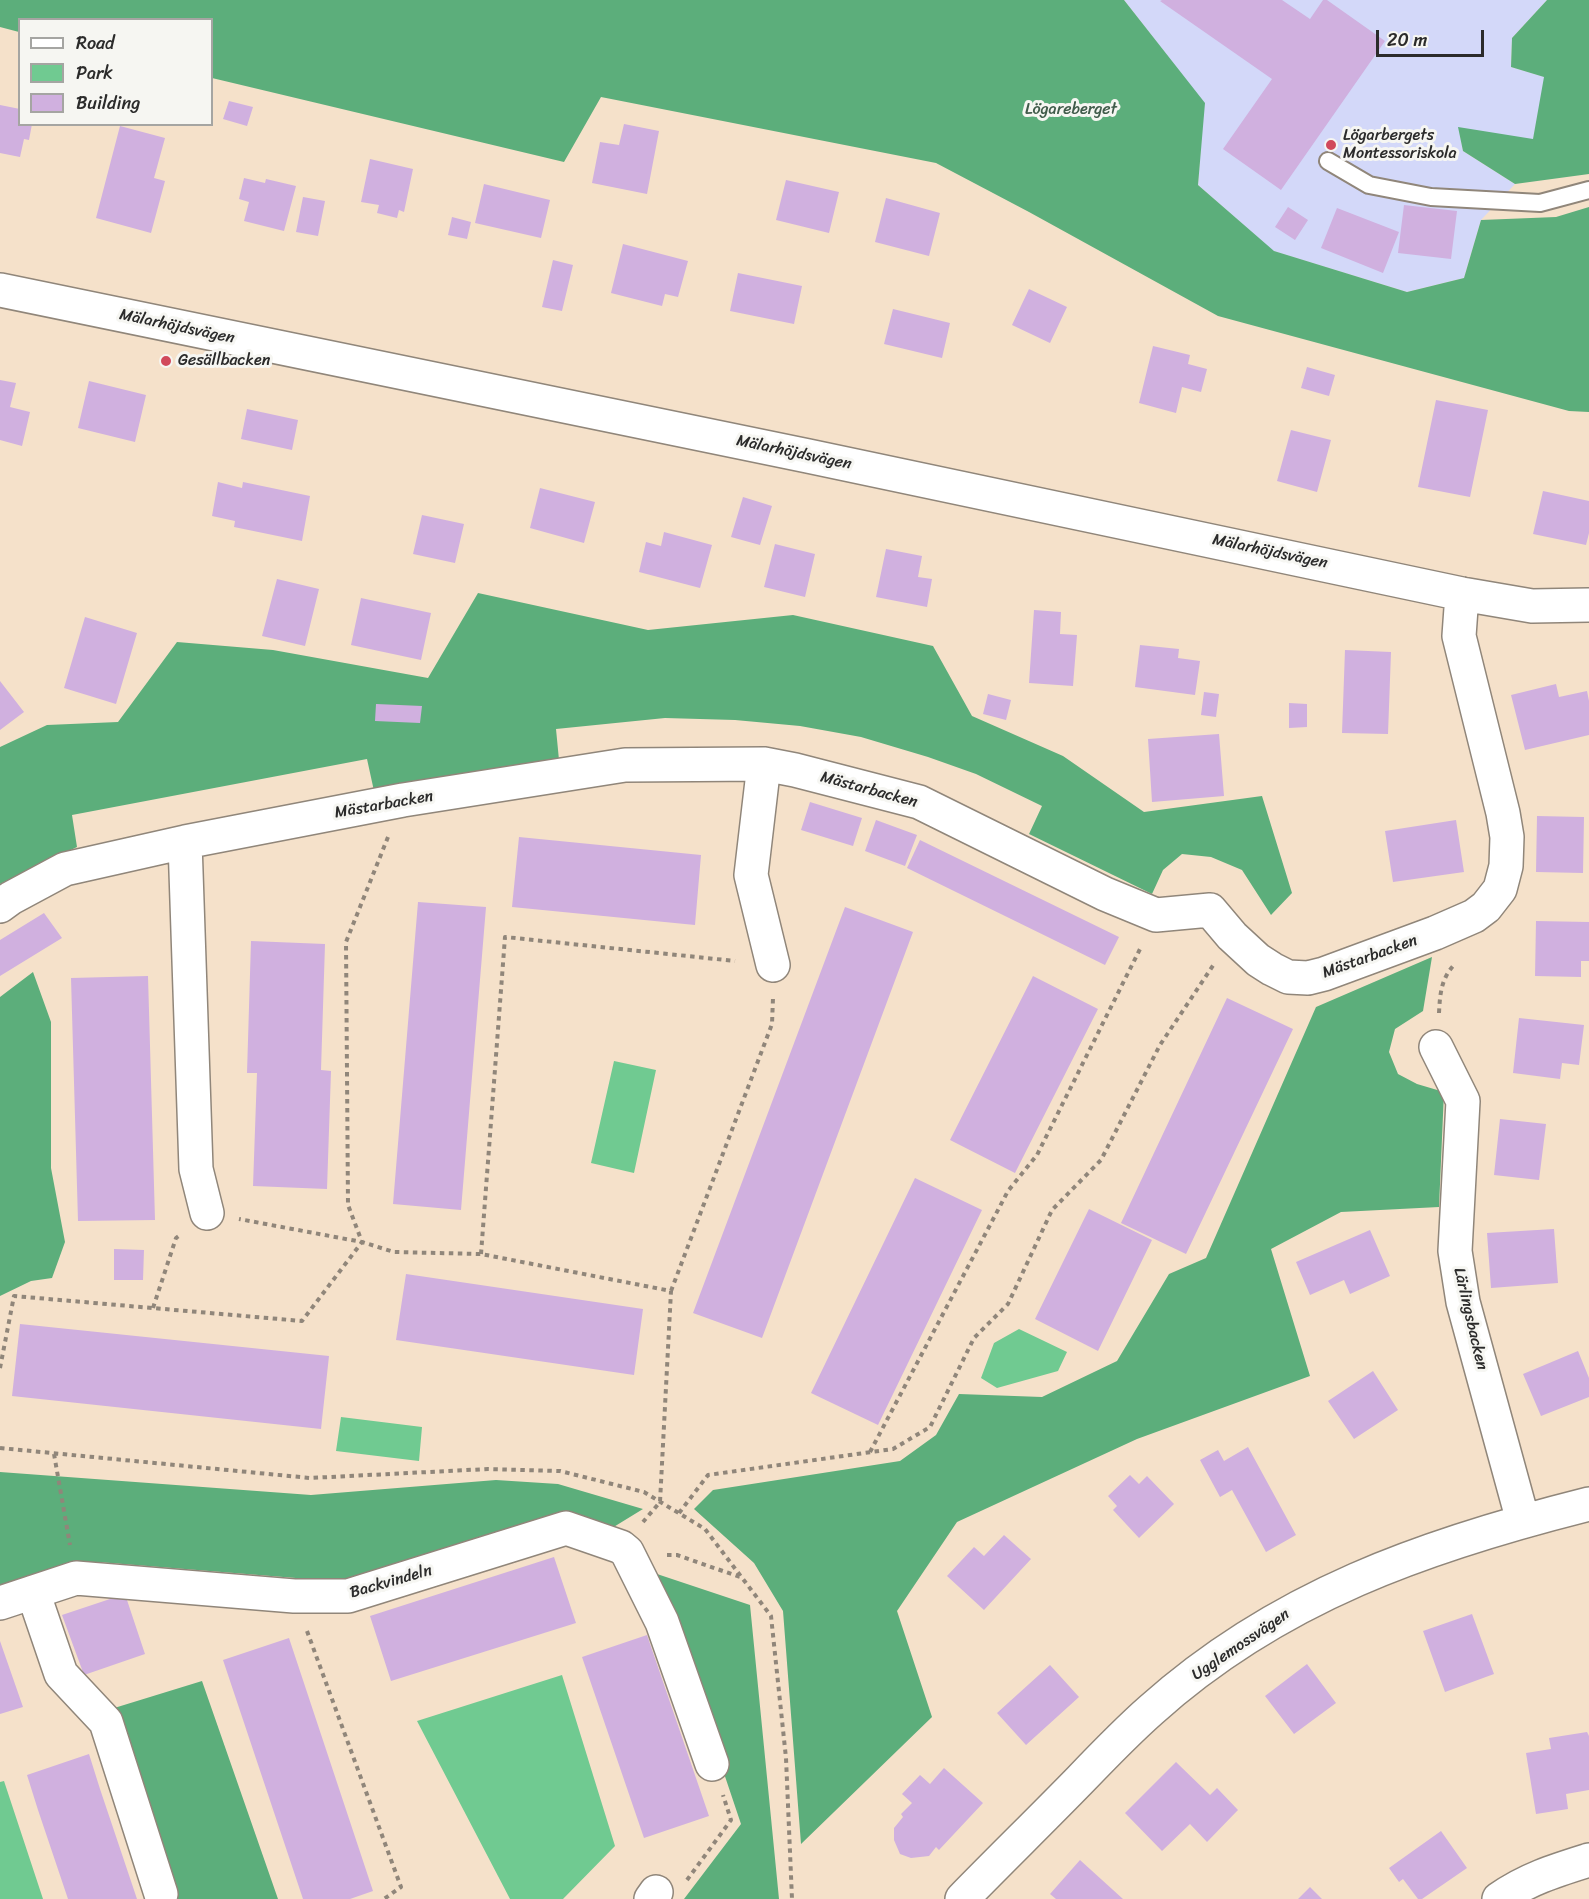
<!DOCTYPE html>
<html>
<head>
<meta charset="utf-8">
<style>
  body { margin:0 }
  #map { position:relative; width:1589px; height:1899px; overflow:hidden; background:#f5e1ca; font-family:Sriracha,sans-serif }
  canvas { display:block }
  .legend { position:absolute; left:18px; top:18px; width:195px; height:108px; box-sizing:border-box; background:#f6f6f2; border:2px solid #a5a5a2; margin:0; padding:8px 10px; list-style:none; font-size:18px; color:#2b2b2b }
  .legend li { display:flex; align-items:center; gap:12px; height:30px }
  .legend b { width:30px; border:2px solid #a5a5a2 }
  .scale { position:absolute; left:1376px; top:30px; width:108px; height:27px; box-sizing:border-box; border:3px solid #2b2b2b; border-top:0; padding-left:8px; font-size:18px; line-height:21px; white-space:nowrap; color:#2b2b2b; -webkit-text-stroke:4px #f6f6f2; paint-order:stroke }
</style>
</head>
<body>
<div id="map">
<canvas width="1589" height="1899"></canvas>
<ul class="legend">
<li><b style="height:8px;background:#fff"></b>Road</li>
<li><b style="height:16px;background:#70ca91"></b>Park</li>
<li><b style="height:16px;background:#d0b0df"></b>Building</li>
</ul>
<div class="scale">20 m</div>
</div>
<script>
const c = document.querySelector('canvas').getContext('2d');
c.lineJoin = 'round';
function fillPath(path, color) { c.fillStyle = color; c.fill(path, 'evenodd'); }
function strokePath(path, color, width, dash) { c.strokeStyle = color; c.lineWidth = width; c.lineCap = dash ? 'butt' : 'round'; c.setLineDash(dash || []); c.stroke(path); }
function write(font, color, halo, rows, align = 'center') {
  c.font = font + ' Sriracha,sans-serif'; c.lineWidth = 6; c.setLineDash([]); c.textBaseline = 'middle'; c.strokeStyle = halo; c.fillStyle = color; for (const [text, x, y, turn = 0] of rows) {
    c.save(); c.translate(x, y); c.rotate((+turn || 0) * Math.PI / 180); c.textAlign = isNaN(turn) ? turn : align; if (halo) c.strokeText(text, 0, 0); c.fillText(text, 0, 0); c.restore();
  }
}
fillPath(new Path2D(`
  M1124,0h423l-35,38 -1,29 34,10 -12,63 -74,-12 4,23 52,33 -34,36 -17,58 -57,14 -134,-41 -75,-66 6,-82z`), '#d3d8f9');
fillPath(new Path2D(`
  M614,1061l42,9 -22,103 -43,-10z
  M1019,1329l48,23 -9,19 -61,17 -16,-10 13,-35z
  M341,1417l81,10 -3,34 -83,-10z
  M562,1675l53,171 -52,53h-53l-93,-178z
  M4,1781l39,118h-43v-117z`), '#70ca91');
fillPath(new Path2D(`
  M0,0h1124l81,103 -7,82 76,66 133,41 57,-14 17,-58 75,-3 33,-10v205l-20,-1 -351,-95 -189,-104 -93,-49 -335,-66 -37,65 -352,-84v-58h-192l-1,12 -19,-5z
  M1547,0h42v174l-74,10 -52,-33 -5,-24 75,12 11,-62 -33,-10 1,-29z
  M478,593l170,37 145,-15 140,31 39,70 91,40 81,56 118,-16 30,97 -21,22 -29,-45 -31,-13 -29,-3 -19,16 -11,24 -123,-60 13,-28 -66,-32 -48,-17 -67,-20 -61,-11 -65,-6 -70,-2 -109,11 3,31 -185,31 -7,-32 -295,56 5,32 -77,37v-137l47,-22 71,-3 59,-80 96,8 155,28z
  M1432,957l-9,54 -28,18 -6,23 9,22 19,10 27,8 -5,115 -98,5 -70,37 39,127 -173,63 -180,83 -60,89 35,106 -131,127 -18,-233 -29,-48 -60,-54 19,-19 187,-29 36,-26 23,-41 83,3 75,-36 52,-87 37,-16 110,-251z
  M33,972l18,50v146l14,74 -13,36 -21,3 -31,15v-299z
  M0,1472l311,23 185,-15 62,4 85,25 -31,19 -267,54 -247,-20 -57,10 -41,13z
  M657,1574l93,31 29,294h-95l57,-75z
  M202,1681l76,218h-102l-65,-190z`), '#5cae7b');
fillPath(new Path2D(`
  M1162,0h120l28,19 13,-19h4l58,41 -104,149 -58,-41 49,-70 -112,-78z
  M229,101l24,6 -6,19 -24,-7z
  M0,105l20,4v15h12l-3,16 -5,-1 -4,18 -20,-4z
  M624,124l35,7 -12,63 -55,-11 8,-41 19,3z
  M120,126l45,12 -11,40 11,3 -14,52 -55,-15z
  M370,159l43,10 -9,43 -5,-2 -2,8 -20,-5 2,-8 -18,-3z
  M244,178l21,5 1,-4 30,7 -12,45 -40,-10 5,-19 -10,-3z
  M786,180l53,12 -10,41 -53,-13z
  M484,184l66,16 -9,38 -66,-15z
  M303,197l22,4 -7,35 -22,-4z
  M886,198l54,15 -11,43 -54,-14z
  M1404,205l53,6 -6,48 -53,-6z
  M1288,207l20,13 -13,20 -20,-13z
  M1337,208l62,24 -16,41 -62,-25z
  M452,217l19,5 -4,17 -19,-4z
  M623,244l65,17 -10,36 -13,-3 -3,12 -51,-13z
  M553,260l20,5 -11,46 -20,-4z
  M738,273l64,13 -8,38 -64,-13z
  M1029,289l38,18 -17,36 -38,-18z
  M893,309l57,14 -8,35 -58,-14z
  M1153,346l37,9 -2,9 19,5 -6,23 -19,-5 -6,26 -37,-10z
  M1307,367l28,8 -6,21 -28,-8z
  M0,380l16,3 -6,24 20,5 -8,34 -22,-6z
  M89,381l57,14 -11,47 -57,-14z
  M1436,400l52,10 -18,87 -52,-10z
  M247,409l51,11 -6,30 -51,-11z
  M1291,430l40,10 -14,52 -40,-11z
  M218,482l24,6 1,-6 67,14 -8,45 -68,-14 1,-6 -23,-5z
  M540,488l55,14 -11,41 -54,-15z
  M1543,491l46,10v32l-3,12 -53,-11z
  M743,497l29,9 -12,39 -29,-8z
  M422,515l42,9 -9,39 -42,-9z
  M664,532l48,13 -12,43 -61,-16 7,-30 15,4z
  M775,544l40,10 -10,43 -41,-10z
  M886,549l36,7 -4,21 14,2 -5,28 -51,-10z
  M277,579l42,10 -14,57 -43,-10z
  M361,598l70,15 -10,47 -70,-15z
  M1034,610l27,2 -1,22 17,1 -4,51 -44,-3z
  M85,617l52,16 -21,71 -52,-16z
  M1140,645l39,4 -1,9 22,3 -5,34 -60,-8z
  M1345,650l46,2 -3,82 -46,-1z
  M0,681l24,31 -24,18z
  M1556,684l3,13 28,-6 2,10v34l-64,15 -14,-55z
  M1204,692l15,2 -3,23 -15,-2z
  M988,694l23,6 -5,20 -23,-6z
  M1289,703l18,1v23l-18,1z
  M376,704l46,2 -2,17 -45,-2z
  M1219,734l5,62 -72,6 -4,-63z
  M810,802l52,16 -9,28 -52,-16z
  M1537,816l47,1 -1,56 -47,-1z
  M876,820l41,15 -12,31 -40,-15z
  M1456,820l8,52 -71,10 -8,-51z
  M519,837l182,18 -6,70 -183,-18z
  M920,840l199,97 -14,28 -198,-97z
  M418,902l68,5 -25,303 -68,-6z
  M845,907l68,25 -151,406 -69,-25z
  M44,913l18,25 -62,38v-36z
  M1536,921l53,1v39h-8v16l-46,-1z
  M251,941l74,3 -4,126 10,1 -4,118 -74,-3 4,-113h-10z
  M148,976l7,244 -77,1 -7,-243z
  M1033,976l65,33 -83,164 -65,-33z
  M1227,998l66,31 -107,225 -65,-31z
  M1519,1018l65,7 -5,40 -17,-2 -2,16 -47,-6z
  M1500,1119l46,5 -7,56 -45,-5z
  M915,1178l67,32 -104,215 -67,-32z
  M1089,1209l63,31 -54,111 -63,-32z
  M1554,1229l4,54 -67,5 -4,-55z
  M1370,1230l20,46 -40,18 -6,-14 -34,15 -14,-33z
  M114,1249l30,1 -1,30h-29z
  M406,1274l237,35 -9,66 -238,-35z
  M20,1324l309,32 -8,73 -309,-33z
  M1578,1351l11,27v19l-48,19 -18,-42z
  M1373,1371l25,39 -44,29 -26,-38z
  M1248,1447l48,88 -30,17 -34,-62 -12,7 -20,-37 18,-10 6,11z
  M1130,1475l9,9 8,-8 27,28 -35,34 -26,-28 4,-4 -9,-10z
  M1004,1535l27,24 -47,51 -37,-34 27,-29 10,9z
  M554,1557l22,66 -185,58 -21,-65z
  M125,1594l20,60 -61,21 -22,-60z
  M1472,1614l22,60 -49,18 -22,-61z
  M647,1635l62,181 -65,22 -62,-181z
  M289,1638l84,253 -23,8h-47l-80,-239z
  M0,1641l23,66 -23,7z
  M1307,1664l29,39 -42,31 -29,-38z
  M1050,1665l29,32 -53,48 -29,-32z
  M1587,1732l2,4v54l-23,4 2,15 -32,5 -10,-61 25,-4 -2,-11z
  M89,1754l11,35 37,110h-69l-30,-89 -11,-35z
  M1176,1762l34,33 7,-7 21,22 -31,32 -17,-18 -28,27 -37,-38z
  M944,1768l39,35 -44,47 -3,-3 -7,9 -18,2 -11,-4 -6,-14v-12l9,-11 -2,-3 11,-11 -10,-9 18,-19 10,9z
  M1441,1831l26,37 -45,31h-4l-15,-20 -4,3 -10,-14z
  M1080,1860l43,39h-67l-6,-5z
  M1310,1887l12,12h-24z`), '#d0b0df');
const service = new Path2D(`
  M1328,161l41,24 62,12 109,6 49,-13`);
const minor = new Path2D(`
  M0,290l808,166 654,138 70,12 57,-1
  M764,764l-13,111 22,90
  M185,842l11,327 11,44
  M0,906l11,-8 54,-29 120,-27 218,-42 222,-35 139,-1 31,6 124,32 186,92 51,21 54,-5 22,26 26,24 14,9 16,8 20,1 16,-4 111,-41 39,-17 12,-9 14,-18 6,-23 1,-29 -4,-24 -44,-177 3,-42
  M1436,1047l27,54 -8,150 8,51 60,219
  M33,1592l28,82 45,48 55,172
  M0,1603l76,-25 218,18h54l218,-68 55,19 6,5 35,70 50,142
  M651,1899l5,-7
  M962,1899c39,-40 79,-79 118,-119 23,-24 46,-48 71,-70 127,-114 275,-165 438,-206
  M1499,1899c28,-20 58,-29 90,-39`);
strokePath(service, '#90867a', 20);
strokePath(minor, '#90867a', 36);
strokePath(new Path2D(`
  M388,837l-42,105 2,263 14,37 32,10 87,2 190,37 -11,211 -17,20
  M1439,1013c1,-19 2,-34 15,-48
  M481,1254l24,-317 230,24
  M671,1291l101,-267 1,-26
  M153,1308l23,-70 4,-3
  M0,1368l14,-72 288,25 60,-79 -123,-23
  M0,1448l310,30 178,-9 72,2 84,21 61,37 66,87 15,142 6,141
  M870,1452l138,-261 29,-36 104,-208
  M54,1454l16,91
  M679,1513l29,-38 185,-26 37,-22 44,-89 34,-34 44,-94 49,-50 59,-115 54,-81
  M667,1555h10l63,22
  M307,1631l94,256 -17,12
  M687,1880l44,-60 -8,-25`), '#90867a', 4, [4.5, 4.5]);
strokePath(service, '#fff', 16);
strokePath(minor, '#fff', 33);
for (const [x, y, r, color] of [
  [1331,145,6,"#d1495b"],
  [166,361,6,"#d1495b"]
]) { const dot = new Path2D(); dot.arc(x, y, r, 0, 2 * Math.PI); c.fillStyle = color; c.fill(dot); strokePath(dot, '#f6f6f2', 2); }
write('16px', '#405b4a', '#f6f6f2', [
  ["Lögareberget",1071,110]
]);
write('16px', '#2b2b2b', '#f6f6f2', [
  ["Lögarbergets",1343,136],
  ["Montessoriskola",1343,154],
  ["Gesällbacken",178,361]
], 'left');
write('16px', '#2b2b2b', '#f6f6f2', [
  ["Mälarhöjdsvägen",177,327,12],
  ["Mälarhöjdsvägen",794,453,12],
  ["Mälarhöjdsvägen",1270,552,12],
  ["Mästarbacken",869,790,15],
  ["Mästarbacken",384,805,-10],
  ["Mästarbacken",1370,957,-20],
  ["Lärlingsbacken",1470,1319,77],
  ["Backvindeln",391,1582,-16],
  ["Ugglemossvägen",1241,1645,-34]
]);
</script>
</body>
</html>
